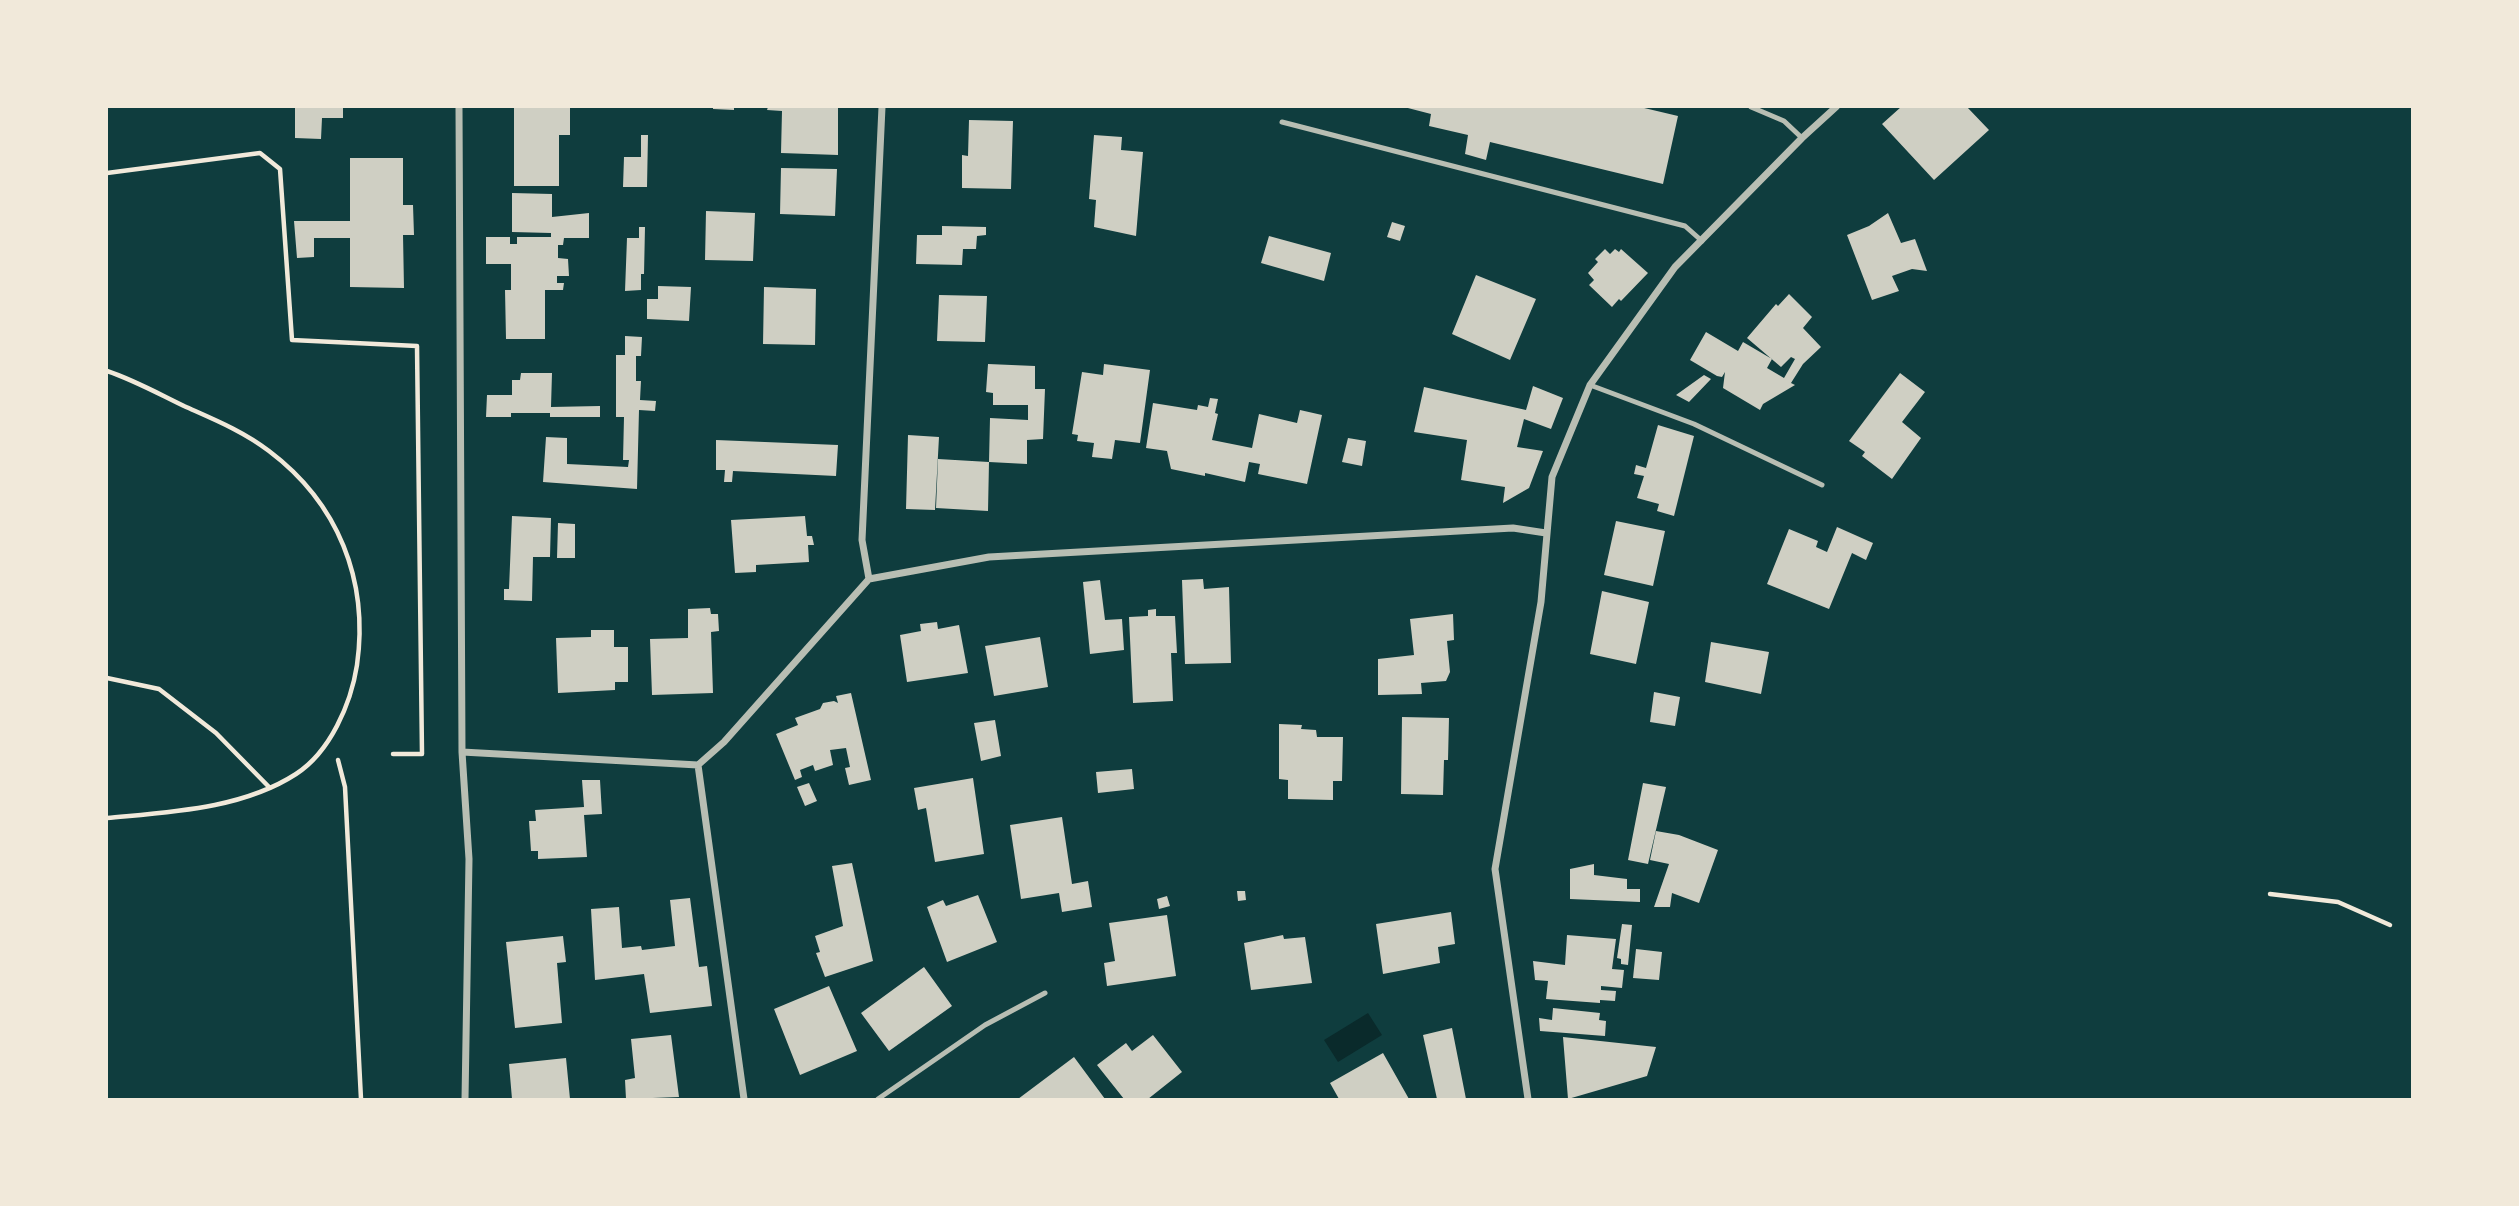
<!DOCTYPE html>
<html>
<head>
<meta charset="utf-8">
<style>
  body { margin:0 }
  #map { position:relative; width:2519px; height:1206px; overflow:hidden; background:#0f3d3e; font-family:Poppins,sans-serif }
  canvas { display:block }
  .frame { position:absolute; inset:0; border:108px solid #f1e9da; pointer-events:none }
</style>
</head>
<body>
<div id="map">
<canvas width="2519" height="1206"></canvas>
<div class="frame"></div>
</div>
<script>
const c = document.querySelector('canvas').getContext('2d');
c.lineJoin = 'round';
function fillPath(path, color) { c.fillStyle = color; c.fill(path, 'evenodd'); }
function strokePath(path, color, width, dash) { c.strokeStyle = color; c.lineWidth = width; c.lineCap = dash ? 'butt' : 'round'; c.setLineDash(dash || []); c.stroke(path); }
fillPath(new Path2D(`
  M1368,1013l14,22 -44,27 -14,-22z`), '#0a2a2b');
fillPath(new Path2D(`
  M295,107h48v11h-21l-1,21 -26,-1z
  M514,107h56v28h-11v51h-45z
  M713,107h21v3l-21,-1z
  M768,107h70v48l-57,-2 1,-42 -15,-1z
  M1404,107h236l38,9 -15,68 -173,-42 -4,18 -21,-6 3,-19 -39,-9 2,-12z
  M1901,107h66l22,23 -55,50 -52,-56z
  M969,120l44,1 -2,68 -49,-1v-33l6,1z
  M641,135h7l-1,52h-24l1,-30h17z
  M1094,135l28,2 -1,13 22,2 -7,84 -42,-9 2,-27 -7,-1z
  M350,158h53v47h10l1,30h-11l1,53 -54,-1v-49h-36v19l-17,1 -3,-37h56z
  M781,168l56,1 -2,47 -55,-2z
  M512,193l40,1v23l37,-4v25h-25l-1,7h-5v13l10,1 1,17h-12v7h7l-1,7h-18v49h-39l-1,-49h6v-26h-25v-27h24v7h7v-7h34v-4l-39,-1z
  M706,211l49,2 -2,48 -48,-1z
  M1888,213l13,30 14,-4 12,32 -15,-2 -20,7 7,15 -27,9 -25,-65 22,-9z
  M1392,222l13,4 -5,15 -13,-4z
  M942,226l44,1v8l-9,1 -1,13h-13l-1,16 -46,-1 1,-29h25z
  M639,227h6l-1,47h-3v16l-16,1 2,-53h12z
  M1269,236l62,17 -7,28 -63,-18z
  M1605,249l5,5 5,-5 4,3 2,-3 27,24 -27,28 -2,-2 -7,8 -23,-22 5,-5 -6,-7 10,-11 -3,-3z
  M1476,275l60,24 -26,61 -58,-26z
  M658,286l33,1 -2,34 -42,-2v-20h11z
  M764,287l52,2 -1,56 -52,-1z
  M1789,294l23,23 -9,11 18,19 -18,17 -12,19 4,2 -32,19 -3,6 -37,-22 2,-16 -3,5 -5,-1 -27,-16 16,-28 32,19 5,-9 29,17 -5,9 17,10 11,-19 -4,-2 -10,10 -34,-29 29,-34 2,2z
  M939,295l48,1 -2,46 -48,-1z
  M625,336l17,1 -1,19h-5v25h5l-1,19 16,1 -1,10 -16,-1 -2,79 -94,-7 3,-45 21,1v26l61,3 1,-7h-6l1,-43h-8v-62h9z
  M988,364l47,2v23h10l-2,50 -16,1v24l-38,-2 1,-44 38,2v-15h-35v-12l-7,-1z
  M1104,364l46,6 -10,73 -25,-3 -3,19 -20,-2 2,-14 -17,-2 1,-6 -6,-1 10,-62 21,3z
  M521,373h31l-1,34 49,-1v11h-50v-4h-39v4h-25l1,-22h25v-15h8z
  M1900,373l25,19 -23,30 19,16 -29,41 -30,-23 3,-4 -16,-11z
  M1704,375l7,4 -22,23 -13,-7z
  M1533,386l30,12 -12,31 -27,-10 -7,28 26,4 -14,37 -26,15 2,-16 -44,-7 6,-40 -53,-8 10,-45 102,23z
  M1210,398l8,1 -3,14 3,1 -6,26 40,8 7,-34 38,9 3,-13 22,5 -15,69 -49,-10 2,-10 -11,-2 -4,20 -40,-9v3l-34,-7 -4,-18 -21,-3 7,-45 44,7 1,-5 10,2z
  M1658,425l36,11 -20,80 -17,-5 2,-7 -22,-6 7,-22 -10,-2 2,-9 10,3z
  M908,435l31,2 -4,73 -29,-1z
  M1348,438l18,3 -4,25 -20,-4z
  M716,440l122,5 -2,31 -103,-5 -1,11h-8l1,-12h-9z
  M938,459l51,3 -1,49 -52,-3z
  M512,516l39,2 -1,39h-17l-1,44 -28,-1v-11h5z
  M805,516l2,20h5l2,9h-6l1,17 -53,3v7l-21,1 -4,-53z
  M1616,521l49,10 -12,55 -49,-11z
  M558,523l17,1v34h-18z
  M1837,527l36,16 -7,17 -14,-7 -23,56 -62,-25 22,-55 29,12 -2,6 11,5z
  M1203,579l1,10 25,-2 2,76 -46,1 -3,-84z
  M1100,580l5,40 17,-1 2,31 -34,4 -7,-72z
  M1602,591l47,11 -13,62 -46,-10z
  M710,608l1,6h7l1,17 -8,1 2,61 -61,2 -2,-56 38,-1v-29z
  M1156,609v7h19l2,37h-6l2,48 -40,2 -4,-86 19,-1v-6z
  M1453,614l1,26 -7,1 3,31 -4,9 -25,2 1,11 -44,1v-36l36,-4 -4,-36z
  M937,622l1,7 21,-4 9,48 -61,9 -7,-47 21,-4 -1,-7z
  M591,630h23v17h14v35h-13v8l-57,3 -2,-55 35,-1z
  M1040,637l8,50 -54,9 -9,-50z
  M1711,642l58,10 -8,42 -56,-12z
  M1654,692l26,5 -5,29 -25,-4z
  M851,693l20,87 -22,5 -4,-17 5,-1 -4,-19 -16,2 3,15 -18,6 -2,-6 -13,5 2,7 -7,3 -19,-46 22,-9 -3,-7 25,-9 3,-6 11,-2 4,2 -2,-7z
  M1402,717l47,1 -1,42h-4l-1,35 -42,-1z
  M995,720l6,36 -20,5 -7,-38z
  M1279,724l23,1 -1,4 15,1 1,7h26l-1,44h-9v19l-45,-1v-19l-9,-1z
  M1132,769l2,20 -36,4 -2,-21z
  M973,778l11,76 -49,8 -9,-54 -8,2 -4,-22z
  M582,780h18l2,34 -18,1 3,42 -49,2v-8h-7l-2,-30h7l-1,-11 49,-3z
  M809,783l8,18 -12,5 -8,-19z
  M1643,783l23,4 -18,77 -20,-4z
  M1062,817l10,67 16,-3 4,26 -30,5 -3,-19 -38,6 -11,-74z
  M1656,831l23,4 39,15 -19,53 -27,-10 -2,14h-16l15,-43 -19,-4z
  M852,863l21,98 -48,16 -9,-24 4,-1 -5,-16 28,-10 -11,-60z
  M1594,864v11l33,4v10h13v13l-70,-3v-30z
  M1237,891h8l1,9 -8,1z
  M978,895l19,47 -50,20 -20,-55 16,-7 3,6z
  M1167,896l3,10 -11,3 -2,-10z
  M690,898l9,69 8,-1 5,40 -62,7 -6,-39 -49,6 -4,-71 28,-2 3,41 19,-2 1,4 33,-4 -5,-46z
  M1451,912l4,32 -17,3 2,16 -57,11 -7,-50z
  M1167,915l9,61 -69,10 -3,-23 11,-2 -6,-38z
  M1622,924l10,1 -4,40 -7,-1v-5l-4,-1z
  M1283,935l1,4 21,-2 7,46 -61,7 -7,-47z
  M1567,935l49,4 -4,30 12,1 -2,18 -21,-2v4l15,1 -1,10 -15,-1v3l-54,-4 2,-18 -13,-1 -2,-19 32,4z
  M563,936l3,26 -9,1 5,60 -47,5 -9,-86z
  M1636,949l26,3 -3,28 -26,-2z
  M924,967l28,39 -63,45 -28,-38z
  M829,986l28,65 -57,24 -26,-66z
  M1553,1008l47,5 -1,7 7,1 -1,15 -65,-5 -1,-13 13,2z
  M1452,1028l14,71h-29l-14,-64z
  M671,1035l8,62 -53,2 -1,-19 10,-2 -4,-39z
  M1153,1035l29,37 -34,27h-24l-27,-34 29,-22 6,8z
  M1563,1037l93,10 -9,29 -79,23z
  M1383,1053l26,46h-70l-9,-16z
  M1074,1057l31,42h-87z
  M566,1058l4,41h-58l-3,-35z`), '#cfcfc3');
strokePath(new Path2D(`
  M107,173l153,-20 20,16 12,171 125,6 5,408h-29
  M107,371c27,9 52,23 77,35 29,13 59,25 85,45 69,52 100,129 88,214 -6,39 -27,87 -61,109 -54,35 -126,38 -189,44
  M107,678l52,11 57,44 53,54
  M338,760l7,27 16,312
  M2270,894l68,8 52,23`), '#f1e9da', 4.5);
strokePath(new Path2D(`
  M1751,107l33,14 18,17
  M1282,122l403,104 17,15
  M1590,385l104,39 128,61
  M878,1099l107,-74 60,-32`), '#b8beb3', 5);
strokePath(new Path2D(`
  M459,107l3,645 7,107 -4,240
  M869,579l-7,-39 20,-433
  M462,752l236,13
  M744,1099l-46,-334 26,-23 145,-163 120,-22 524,-29 33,5
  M1528,1099l-33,-230 46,-267 11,-125 38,-92 85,-118 127,-129 34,-31`), '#b8beb3', 7);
</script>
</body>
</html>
